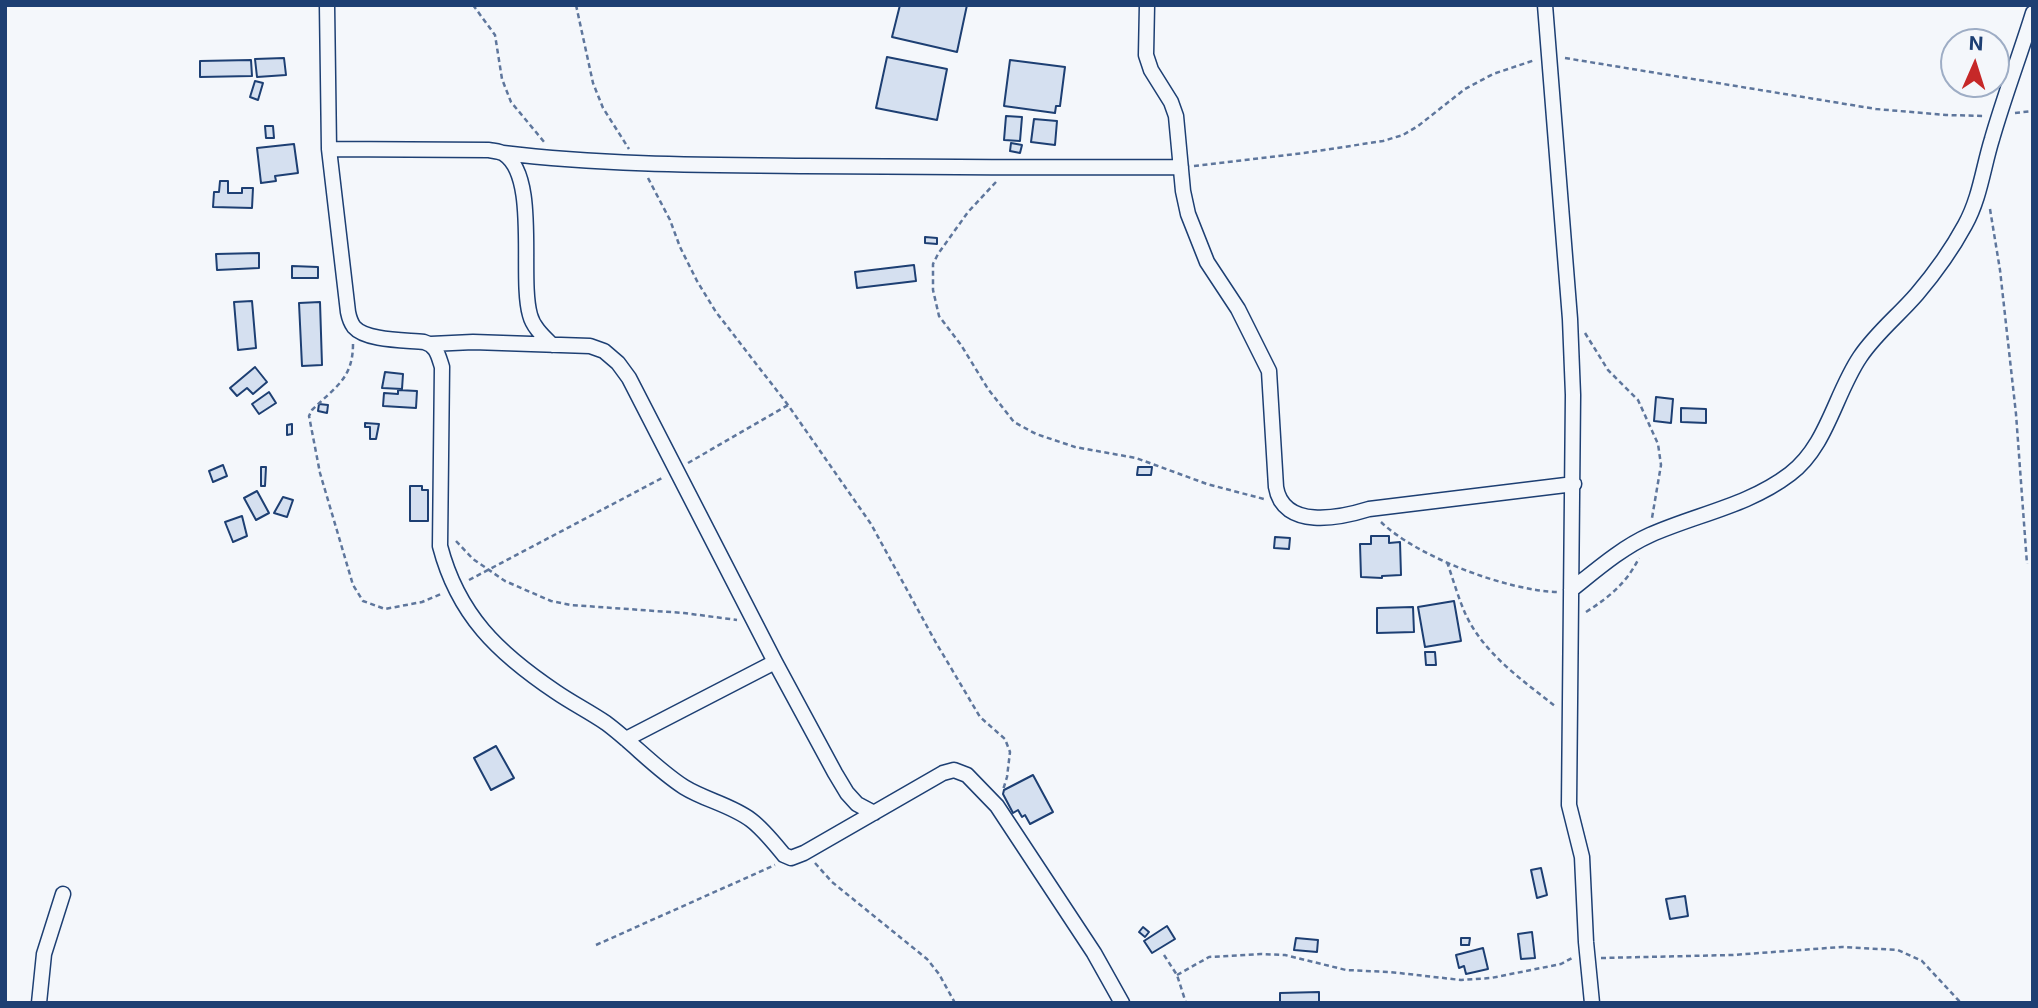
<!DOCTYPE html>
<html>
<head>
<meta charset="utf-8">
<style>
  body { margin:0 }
  #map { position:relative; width:2038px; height:1008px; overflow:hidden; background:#f4f7fb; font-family:Inter,sans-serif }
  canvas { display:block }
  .frame { position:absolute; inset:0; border:7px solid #1d3f73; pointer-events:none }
  .north { position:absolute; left:1940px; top:28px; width:70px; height:70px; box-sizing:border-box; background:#f4f7fb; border:2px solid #9eadc5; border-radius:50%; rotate:3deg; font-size:19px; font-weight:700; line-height:28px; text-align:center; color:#1d3f73 }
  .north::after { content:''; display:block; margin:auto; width:24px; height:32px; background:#c62828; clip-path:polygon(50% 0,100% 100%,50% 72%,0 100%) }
</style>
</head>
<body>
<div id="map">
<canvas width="2038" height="1008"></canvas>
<div class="frame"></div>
<div class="north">N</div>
</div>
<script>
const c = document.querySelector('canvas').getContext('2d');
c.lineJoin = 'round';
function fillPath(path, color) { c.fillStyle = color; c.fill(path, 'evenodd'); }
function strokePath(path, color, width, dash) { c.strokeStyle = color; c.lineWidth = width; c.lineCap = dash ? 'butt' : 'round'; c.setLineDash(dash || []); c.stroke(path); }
const building = new Path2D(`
  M900,5h67l-10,47 -65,-15z
  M887,57l60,12 -10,51 -61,-12z
  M284,58l2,17 -29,2 -2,-18z
  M251,60l1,16 -52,1v-16z
  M1010,60l55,7 -5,39h-4l-1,7 -51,-7z
  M255,81l8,2 -5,17 -8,-3z
  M1006,116l16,1 -2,24 -16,-1z
  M1034,119l23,2 -2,24 -24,-3z
  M265,126h8l1,12h-8z
  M1011,143l11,2 -2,8 -10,-2z
  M294,144l4,29 -23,3 1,5 -15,2 -4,-35z
  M220,181h8v12h14v-5h11l-1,20 -39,-1 1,-15h5z
  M925,237l12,1v6l-12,-1z
  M259,253v15l-42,2 -1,-16z
  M914,265l2,16 -59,7 -2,-16z
  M292,266l26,1v11h-26z
  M252,301l4,47 -18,2 -4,-48z
  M320,302l2,63 -20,1 -3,-63z
  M255,367l12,15 -14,12 -6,-6 -10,8 -7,-8z
  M385,372l18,2 -1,15 -20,-1z
  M398,390l19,1 -1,17 -33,-2 1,-13 14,1z
  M269,392l7,11 -17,11 -7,-10z
  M1656,397l17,2 -2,24 -17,-2z
  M319,404l9,1 -1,8 -9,-2z
  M1681,408l25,1v14l-25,-1z
  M365,423l14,1 -3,15h-6v-12h-5z
  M292,424v10l-5,1v-10z
  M223,465l4,11 -14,6 -4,-11z
  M261,467h5l-1,19h-4z
  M1138,467h14l-1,8h-14z
  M410,486h12v4h6v31h-18z
  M257,491l12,22 -13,7 -12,-22z
  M283,497l10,3 -6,17 -13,-4z
  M242,516l5,20 -14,6 -8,-20z
  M1371,536h18v7l11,-1 1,33 -19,1v2l-21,-1 -1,-33h11z
  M1275,537l15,1 -1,11 -15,-1z
  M1454,601l7,40 -36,6 -7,-40z
  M1413,607l1,25 -37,1v-25z
  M1425,652h10l1,13h-10z
  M496,746l18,32 -23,12 -17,-32z
  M1033,775l20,37 -23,12 -5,-9 -3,2 -4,-7 -5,3 -10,-19 1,-4z
  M1541,868l6,27 -10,3 -6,-28z
  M1685,896l3,20 -18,3 -4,-20z
  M1167,926l8,13 -23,14 -8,-12z
  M1143,927l6,5 -4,5 -6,-5z
  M1532,932l3,26 -14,1 -3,-25z
  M1296,938l22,2 -1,12 -23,-2z
  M1461,938h9l-1,7h-8z
  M1483,948l5,21 -22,5 -2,-8 -5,2 -3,-13z
  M1319,992v11h-39v-10z`);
fillPath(building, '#d5e0f0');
strokePath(building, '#1d3f73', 2);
const minor = new Path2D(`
  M327,5l2,144 19,163c1,5 3,11 6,15 12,14 52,13 70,15 13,4 14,13 18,25l-2,179c18,69 58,107 116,146 16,11 34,20 50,31 27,20 50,46 78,64 21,13 47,18 67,33 12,9 23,23 33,35l7,3 13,-5 139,-80 11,-3 13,5 30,31 97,147 28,50
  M1147,5l-1,50 5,15 20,32 5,14 7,75 5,23 19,48 31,47 31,62 7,116c7,43 64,31 93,22l205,-25
  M1545,5l25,314 3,76 -4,410 13,52 4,85 6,61
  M329,149l160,1c4,1 11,1 15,4 35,23 15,123 26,161 3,12 13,21 22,30
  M503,153c101,12 201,12 302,13 125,1 250,2 376,1
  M431,344l42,-2 117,4 14,5 14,12 11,15 146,284 60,111 12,20 10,11 17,9
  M1571,590c24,-19 50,-42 79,-55 47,-21 98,-29 140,-61 37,-28 45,-80 70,-117 16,-24 38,-41 57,-63 17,-20 35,-45 48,-69 15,-27 18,-57 27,-86 12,-42 28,-84 41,-126
  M626,739l149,-77
  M39,1003l5,-49 19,-60`);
strokePath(minor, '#1d3f73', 17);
strokePath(new Path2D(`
  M473,5l22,30 7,44 9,23 34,41
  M576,5l17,78 10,25 26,41
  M1565,58l311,51 70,6 38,1
  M2015,113l18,-2
  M1194,166l110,-13 79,-12 20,-6 15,-9 47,-37 28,-15 42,-14
  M648,178l22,42 10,27 17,34 19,31 72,93 83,119 64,117 45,76 25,22 5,13 -3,25 -4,13
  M996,182l-28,30 -30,42 -5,10v26l6,26 22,29 27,44 26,33 22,12 39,13 61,11 71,26 57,15
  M1990,209l10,61 16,144 11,150
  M1585,333l23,37 30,30 20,44 3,21 -9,53
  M353,344c0,35 -18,43 -41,66l-3,6 11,57 33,112 10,16 22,8 37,-7 19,-8
  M688,463l100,-58
  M1381,522c36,35 127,69 177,70
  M456,541l17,18 32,22 46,20 20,4 113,8 53,7
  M1447,562c6,17 11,35 18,51 18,40 57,67 90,93
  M469,580l195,-103
  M1586,612c23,-15 40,-28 53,-54
  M815,863l17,19 95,77 12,15 16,29
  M596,945l179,-80
  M1164,955l13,20 9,28
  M1601,958l131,-3 110,-8 56,3 24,11 39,42
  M1177,975l32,-18 52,-3 24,1 61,15 44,2 71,8 30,-2 70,-14 11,-6`), '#5e769c', 2.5, [5, 3.5]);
strokePath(minor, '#f4f7fb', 14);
</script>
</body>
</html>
